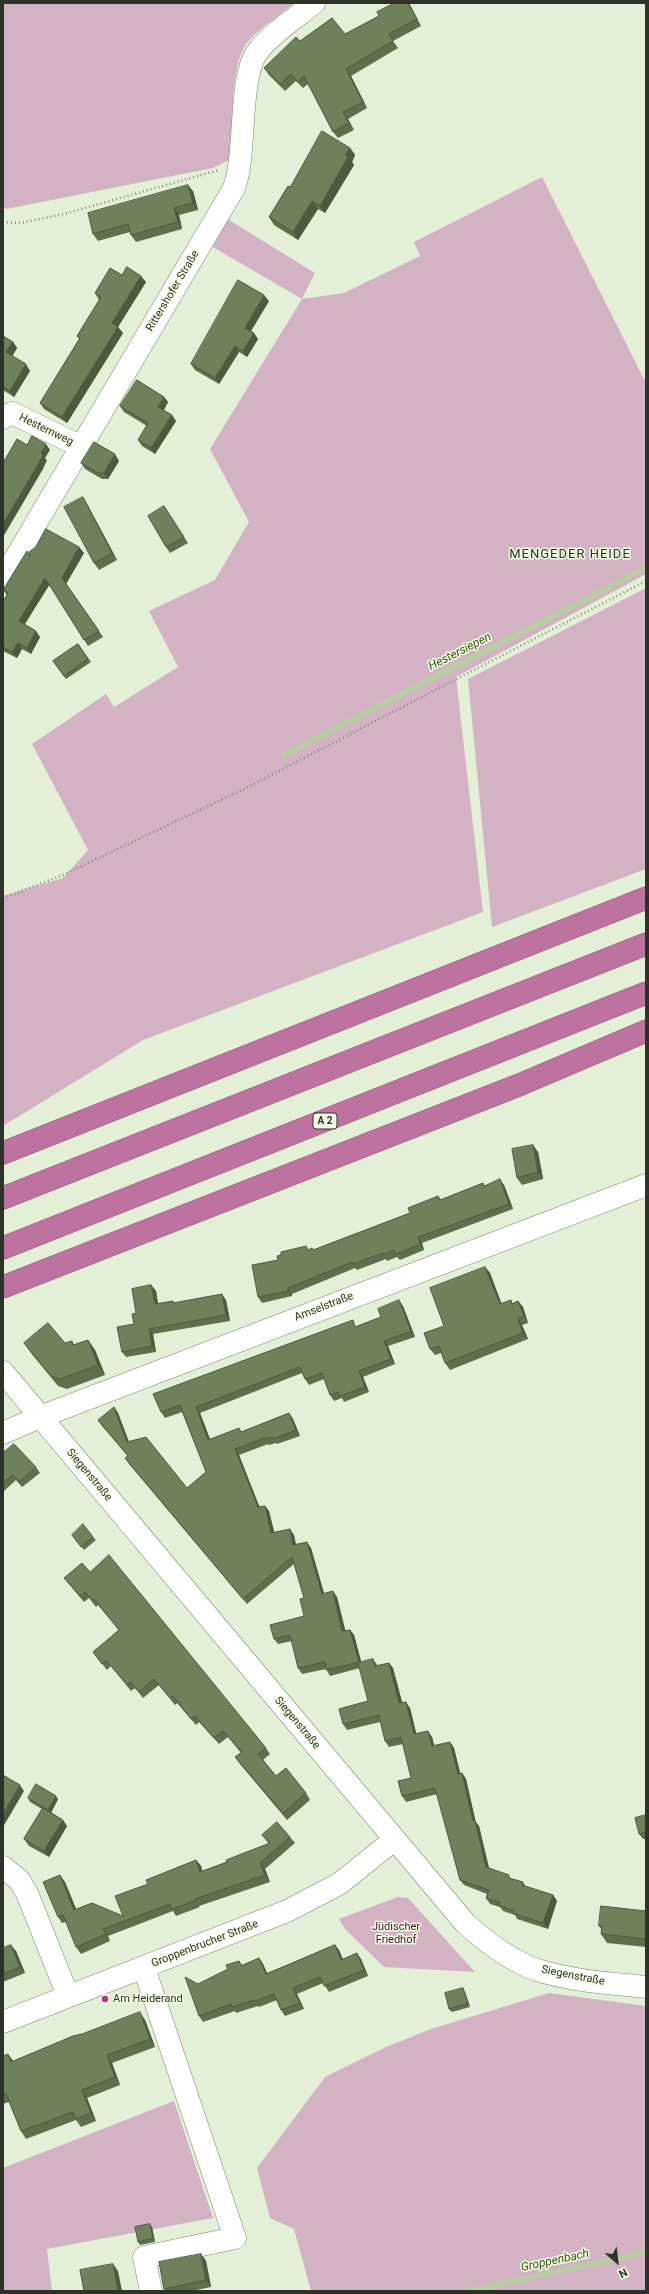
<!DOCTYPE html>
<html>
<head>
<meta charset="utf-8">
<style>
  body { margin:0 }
  #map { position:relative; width:649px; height:2294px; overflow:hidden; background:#e3f0d7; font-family:Roboto,sans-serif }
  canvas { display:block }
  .frame { position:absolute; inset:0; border:4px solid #2e3329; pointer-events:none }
  .north { position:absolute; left:597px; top:2242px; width:40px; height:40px; -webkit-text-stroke:3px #f1fee4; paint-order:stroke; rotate:152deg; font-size:11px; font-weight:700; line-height:16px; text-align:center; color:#2e3329 }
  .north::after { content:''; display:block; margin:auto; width:14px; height:18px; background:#2e3329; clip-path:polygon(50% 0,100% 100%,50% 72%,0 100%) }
</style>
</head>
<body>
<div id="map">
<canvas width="649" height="2294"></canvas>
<div class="frame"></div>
<div class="north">N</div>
</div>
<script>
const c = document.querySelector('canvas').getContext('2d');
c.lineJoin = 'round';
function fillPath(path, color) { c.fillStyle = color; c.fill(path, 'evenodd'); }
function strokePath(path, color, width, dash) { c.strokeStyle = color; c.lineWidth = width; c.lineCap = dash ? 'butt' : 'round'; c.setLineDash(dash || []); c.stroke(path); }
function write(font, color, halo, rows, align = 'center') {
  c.font = font + ' Roboto,sans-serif'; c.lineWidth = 3; c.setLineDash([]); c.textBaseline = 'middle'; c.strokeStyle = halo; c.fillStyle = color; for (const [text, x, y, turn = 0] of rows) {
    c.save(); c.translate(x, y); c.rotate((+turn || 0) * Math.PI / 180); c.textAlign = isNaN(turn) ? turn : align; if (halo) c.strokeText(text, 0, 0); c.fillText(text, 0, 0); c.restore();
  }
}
fillPath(new Path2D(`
  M3,3h291c-13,11 -37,27 -47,40 -18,24 -14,85 -14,115l-20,10 -207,41 -3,-2z
  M542,177l104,206v191l-190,103 27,235 -340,128 -140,86v-230l60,-18 25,-28 -56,-106 74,-50 8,13 64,-40 -29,-56 66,-31 34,-58 -39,-73 92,-150 -91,-53 13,-29 91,56 -13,26 42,-6 76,-37 -6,-14z
  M646,588v281l-154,58 -24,-248z
  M398,1897l10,1 67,74 -91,-5 -39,-38 -6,-10z
  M549,1993l97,13v285h-335l-17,-62 -24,-11 -13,-50 68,-91 59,-29 47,-19z
  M174,2101l39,117 -166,31 5,42h-49v-123z`), '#d3b2c4');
strokePath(new Path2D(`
  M284,755l362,-187
  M469,2291l177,-39`), '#b9cda3', 5.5);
const minor = new Path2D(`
  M3,418l9,-5 68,33
  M3,579l231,-391c13,-34 4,-112 24,-137 15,-19 38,-33 56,-48
  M3,1372l462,551c20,18 46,38 72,47 35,11 72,13 109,17
  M3,1433l37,-16 606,-232
  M3,1867l16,13 8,13 41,103
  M144,1968l91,270 -91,19 7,34
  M3,2022l284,-111 52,-27 55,-44`);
const highway = new Path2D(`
  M3,1153l643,-255
  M3,1198l643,-254
  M3,1248l643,-255
  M3,1287l516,-202 127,-54`);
strokePath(minor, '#7c8870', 23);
strokePath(highway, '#8c5c76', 23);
strokePath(new Path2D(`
  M3,222l17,1 44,-9 155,-44
  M3,898l60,-23 179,-85 404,-209`), '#818a79', 2.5, [1, 3]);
strokePath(minor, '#fff', 22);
strokePath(highway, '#be729f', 22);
fillPath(new Path2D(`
  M395,3h14l12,23 -28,15 5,7 -47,28 16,32 -19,11 6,11 -16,8 -5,-6 -25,-48 -5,4 -7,-7 -11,10 -16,-16 -5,-7 36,-27 45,-7 34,-18z
  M350,148l5,7 -3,7 2,3 -29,48 -7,-4 -20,31 -24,-15 -5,-8 21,-30z
  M193,191l5,19 -19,5 3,14 -46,13 -5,-7 -1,-3 -32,9 -5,-7z
  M122,275l24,7 -28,45 5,6 -56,90 -23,-14 -4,-6 39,-64 -2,-3 22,-36 -4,-7z
  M269,301l-18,30 7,8 -11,18 -8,-5 -20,32 -24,-14 -4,-6z
  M3,336l10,6 4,6 -5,8 18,15 -16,26 -11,-7z
  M164,397l4,5 -4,8 12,11 -21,33 -13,-8 -4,-6 9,-14 -23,-14 -4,-6z
  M119,461l-11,18h-6l-17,-10 -4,-6z
  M87,504l30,56 -18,10 -5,-7z
  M164,506l24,37 -18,10 -4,-6z
  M79,547l5,6 -18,31 37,53 -15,9 -39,-62 -24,40 15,13 -9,17 -9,-5 -5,9 -14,-7v-49l4,-7 -4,-5 27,-34z
  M78,644l13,18 -25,17 -13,-18z
  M538,1152l5,27 -21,6 -5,-7z
  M485,1185h19l9,24 -91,34 2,7 -24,10 -3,-3 -10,4 -1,-2 -29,11 -2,-2 -63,26v2l-30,7 -4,-6 23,-42 27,-5h5l97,-37 28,-17 3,4z
  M485,1267l5,6 11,30h12l5,-2 5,6 5,16 -6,2 6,14 -78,31 -5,-7 -4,-10 -6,2 -5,-6 14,-23z
  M151,1285l5,6 2,13 15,-3 1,2 52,-3 4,21 -77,13 3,18 -30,5 -4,-5 12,-28 2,-11z
  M403,1306l12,31 -27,9 7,18 -32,13 6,15 -25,10 -2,-4 -8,3 -4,-6 -6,-16 -15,6 -4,-6 -3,-6 -102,40 10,26 32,-7 47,-19 4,6 7,17 -23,8 -1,-1 -7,2 -1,-1 -29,11 20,52 6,-1 4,5 5,22 20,2 2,10 15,3 13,46 13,3 8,34 5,-1 4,5 7,27 16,4 12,-3 4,5 9,35 8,5 6,26 16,3 2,9 16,-4 4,6 6,26 2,-1 4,6 9,42 4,5 10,42 23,11 11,3 3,5 27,8 4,6 -9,28 -31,-10 -2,-4 -12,-4 -3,-4 -10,-3 -4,-6 1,-4 -23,-9 -4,-5 -23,-86 -31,8 -4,-6 9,-18 -8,-34 -14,3 -4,-6 -5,-19 -33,8 -4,-6 25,-23 -8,-33 -30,8 -4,-7 -24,5 -4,-6 -6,-27 -14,3 -4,-5 30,-23v-18l-10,-34 -47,40 -118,-140 -4,-6 3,-2 -26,-30 -4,-6 16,-13 4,6 11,29 58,46 19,-16 -24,-60 -17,6 -4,-6 196,-86 24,-9z
  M88,1340l7,10 10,25 -38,14 -9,-3 -27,-33 -7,-10h41l7,-2 2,4z
  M3,1453l33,14 4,6 -18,14 -6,-7 -13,12z
  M72,1535l21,2 3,3 -12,10z
  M90,1572l176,176 4,6 -7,6 13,16 30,17 4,7 -23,20 -47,-56 -5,-7 6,-4 -13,-16 -9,7 -20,-22 -3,3 -19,-22 -2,2 -16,-20 -16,13 -8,-10 -4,3 -20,-25 -4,4 -14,-18 26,-22 -21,-25 -2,2 -7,-9 -5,4 -20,-24z
  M28,1798l30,1 -7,13 16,14 -18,31 -20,-11 -5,-7 18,-30 -12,-7z
  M646,1815v24h-3l-4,-5z
  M262,1835l28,2 5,6 -30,26 5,13 -71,24 1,1 -24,9 -3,-5 -65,25 2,5 -29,13 -5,-7 -10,-25 -4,1 -4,-6 7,-35 11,27 47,7 25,-32 48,-24 5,6 1,5 25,-9 42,-18z
  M646,1911v36l-39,-4 -6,-9 1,-4 -3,-4z
  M335,1945l4,5 4,9h18l7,17 -39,16 -6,-9 -26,11 7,15 -19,7 -4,-6 -4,-10 -18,7 -1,-1 -22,7 -1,-2 -32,11 -4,-6 -1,-32 30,-15 11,-8 3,4 17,-7 4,6 4,9z
  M3,1948l13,3 9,22 -22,9z
  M465,1992l5,15 -18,5 -3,-3z
  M145,2020l10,27 -43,16 8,22 -33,13 9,23 -15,6 -5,-7 -50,19 -5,-8 -12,-29 -6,2v-48l10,5 69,-27z
  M152,2227l3,15 -15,3 -2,-3z
  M201,2254l5,7 5,26 -19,4h-26l-2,-2z`), '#5f6f4d');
fillPath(new Path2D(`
  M408,3h1l12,23 -4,-7z
  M346,69l5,7 16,32 -4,-6z
  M343,112l5,7 6,11 -5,-7z
  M350,148l5,7 -3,7 2,3 -29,48 -5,-7z
  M188,185l5,6 5,19 -5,-7z
  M312,201l6,8 -20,31 -5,-8z
  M174,208l5,7 3,14 -4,-7z
  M141,276l5,6 -28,45 5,6 -56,90 -5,-6 50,-94z
  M264,295l5,6 -20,33 -4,-6z
  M254,333l4,6 -11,18 -4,-6z
  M13,342l4,6 -6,11 -5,-7z
  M235,346l4,6 -20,32 -4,-6z
  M26,364l4,7 -16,26 -4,-6z
  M164,397l4,5 -6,11 -4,-6z
  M172,415l4,6 -21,33 -4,-6z
  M46,444l4,6 -5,8 2,2 -4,9 -40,68v-13z
  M115,454l4,7 -11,18 -4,-6z
  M83,497l4,7 30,56 -5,-7z
  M79,547l5,6 -18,31 37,53 -41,-59z
  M45,578l5,6 -27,43 -4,-6z
  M36,631l4,6 -9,17 -4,-6z
  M18,643l4,6 -5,9 -5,-6z
  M533,1145l5,7 5,27 -5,-7z
  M500,1179l4,6 9,24 -4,-5z
  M418,1237l4,6 2,7 -4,-6z
  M485,1267l5,6 14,37 -4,-6z
  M151,1285l5,6 3,19 -4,-6z
  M288,1288l4,6v2l-4,-5z
  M222,1294l4,6 4,21 -4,-6z
  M399,1300l4,6 12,31 -4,-6z
  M518,1301l5,6 5,16 -4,-7z
  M518,1319l4,6 6,14 -5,-6z
  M149,1329l4,5 3,18 -4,-6z
  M88,1340l7,10 10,25 -7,-10z
  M384,1341l4,5 7,18 -4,-5z
  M359,1371l4,6 6,15 -4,-5z
  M114,1407l4,6 13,35 -4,-6z
  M196,1407l4,6 12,32 -4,-5z
  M289,1413l4,6 7,17 -4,-6z
  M235,1449l4,6 23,58 -4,-6z
  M265,1506l4,5 7,28 -5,-6z
  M290,1529l4,6 3,16 -4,-6z
  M307,1542l4,6 15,52 -4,-6z
  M333,1591l4,6 10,40 -5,-6z
  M350,1630l4,5 9,33 -4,-6z
  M373,1659l4,6 2,7 -4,-6z
  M389,1663l4,5 11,41 -5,-6z
  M406,1702l4,6 8,32 -4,-6z
  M428,1731l4,6 4,15 -4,-6z
  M450,1742l4,6 8,32 -4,-6z
  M462,1773l4,6 11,48 -4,-6z
  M20,1785l4,6 -21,36v-13z
  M56,1796l2,3 -7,14 -3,-3z
  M63,1820l4,6 -18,31 -5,-6z
  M475,1821l4,5 11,47 -4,-6z
  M196,1860l5,6 4,13 -5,-7z
  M260,1863l5,6 5,13 -5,-7z
  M60,1875l5,7 14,34 -5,-6z
  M553,1895l4,6 -9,28 -5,-6z
  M103,1929l5,7 2,5 -4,-7z
  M11,1945l5,6 9,22 -5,-6z
  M335,1945l4,5 6,16 -4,-6z
  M357,1953l4,6 7,17 -4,-6z
  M259,1958l4,6 7,16 -4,-6z
  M293,1988l4,6 7,15 -4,-6z
  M463,1988l2,4 5,15 -2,-4z
  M140,2012l5,8 10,27 -5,-8z
  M8,2054l6,8h-3z
  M107,2055l5,8 8,22 -5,-8z
  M82,2090l5,8 9,23 -5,-8z
  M150,2224l2,3 3,15 -2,-4z
  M201,2254l5,7 5,26 -5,-7z
  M113,2264l5,7 4,20h-4z`), '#4d5a3f');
const building = new Path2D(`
  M395,3h13l9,16 -28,15 4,7 -47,28 17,33 -20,10 6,11 -16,9 -29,-56 -6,6 -7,-8 -11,10 -16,-16 32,-31 4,4 32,-23 13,16 34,-18 -2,-4z
  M322,131l28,17 -5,7 3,2 -28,49 -8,-5 -19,31 -24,-15 19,-31 2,1z
  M188,185l5,18 -19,5 4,14 -47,13 -3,-11 -35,10 -5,-21z
  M127,267l14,9 -29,47 6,4 -56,90 -22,-14 40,-65 -3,-2 24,-39 -6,-4 15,-25 12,7z
  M238,280l26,15 -19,33 9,5 -11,18 -8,-5 -20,32 -24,-14z
  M3,336l10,6 -7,10 20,12 -16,27 -7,-4z
  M137,380l27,17 -6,10 14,8 -21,33 -13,-8 10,-17 -28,-17z
  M32,436l14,8 -5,9 2,2 -4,8 -36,61v-61l14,-24 10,6z
  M94,442l21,12 -11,19h-6l-17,-10z
  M83,497l29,56 -18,10 -30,-56z
  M164,506l20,31 -18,10 -18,-31z
  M46,529l33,18 -17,31 37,53 -15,9 -39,-62 -26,43 17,10 -9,17 -9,-5 -6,9 -9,-5v-45l5,-9 -5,-3 24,-39 3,6 -1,-5 7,-5z
  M78,644l10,15 -24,17 -11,-15z
  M533,1145l5,27 -21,6 -5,-29z
  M500,1179l9,25 -91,33 2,7 -24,10 -2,-4 -11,5v-2l-30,11 -1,-2 -64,26v3l-30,6 -6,-32 26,-5 -1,-4 4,-1v-3l25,-6 2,4 4,-2 1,2 97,-37 -2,-5 30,-12 2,4 43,-17 1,3z
  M485,1267l15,37 11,-4 1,4 6,-3 6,15 -6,3 5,14 -78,30 -6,-17 -9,3 -6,-16 20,-7 -14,-38z
  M151,1285l4,19 18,-3v2l49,-9 4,21 -77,14 3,17 -30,6 -5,-25 17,-3 -2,-10 4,-1 -4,-24z
  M399,1300l12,31 -27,10 7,18 -32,12 6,16 -25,9 -2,-4 -8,3 -8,-22 -17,6 -5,-12 -104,40 12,33 31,-12 2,4 48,-19 7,17 -23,9 -1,-2 -7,2 -1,-1 -29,11 23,58 7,-1 6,27 19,-4 3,16 14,-3 15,52 11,-3 9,40 8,-1 9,32 -33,8 -1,-8 -27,6 -8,-33 -16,4 -4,-14 34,-9 -4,-17 4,-1 -12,-41 -49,42 -118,-141 3,-2 -30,-36 16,-13 13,35 19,-5 41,51 19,-16 -26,-67 -19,7 -8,-18 200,-74 2,7 26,-10 -3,-8z
  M48,1323l17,20 7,-2 1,4 15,-5 10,25 -38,14 -9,-3 -27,-33z
  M14,1444l22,23 -17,15 -6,-7 -10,8v-30z
  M83,1524l10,13 -12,10 -9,-12z
  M109,1555l157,193 -8,6 18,22 10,-8 20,25 -23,20 -48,-56 7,-5 -19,-21 -9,7 -19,-22 -4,3 -18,-23 -3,2 -16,-19 -15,13 -9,-10 -3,3 -21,-25 -4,4 -9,-12 26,-22 -25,-31 -2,1 -7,-8 -5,4 -16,-18 18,-15 8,9z
  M373,1659l2,7 14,-3 10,40 7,-1 8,32 14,-3 4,15 18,-4 8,32 4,-1 11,48h2l11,46 23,8v3l14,4 -1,3 31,10 -10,28 -30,-10 1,-2 -15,-6 1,-3 -14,-4 3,-8 -29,-10 -25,-92 -33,8 -4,-15 13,-3 -10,-41 -16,4 -6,-26 -36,9 -4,-15 29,-8 -10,-38z
  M3,1775l17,10 -17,29z
  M36,1784l20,12 -8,14 -20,-12z
  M43,1808l20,12 -19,31 -20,-12z
  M646,1815v17l-7,2 -4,-16z
  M277,1822l13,15 -30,26 5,12 -70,24v2l-23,8 -2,-5 -67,25 3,5 -30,13 -13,-32 -5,2 -15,-35 17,-7 14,35 18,-7 31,13 -8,-20 33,-12 -2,-4 50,-20 4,12 27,-10 -1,-2 44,-17 -8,-8z
  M601,1906l45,5v28l-45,-5 1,-8h-3z
  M11,1945l9,22 -17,7v-26z
  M335,1945l6,15 16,-7 7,17 -40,16 -4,-9 -27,11 7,15 -19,7 -7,-16 -19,7 -1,-1 -22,7 -1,-3 -32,12 -14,-39 13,7 30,-15 -2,-4 13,-4 2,5 18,-8 7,16z
  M463,1988l5,15 -19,6 -4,-16z
  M140,2012l10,27 -43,16 8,22 -33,13 9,23 -15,6 -3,-7 -52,19 -15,-37 -3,1v-39l5,-2 3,8 62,-26 9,-2z
  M150,2224l3,14 -15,4 -3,-15z
  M201,2254l5,26 -42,9 -5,-27z
  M113,2264l5,27h-34l-4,-21z`);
fillPath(building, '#6e815a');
strokePath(building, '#4d5a3f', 1);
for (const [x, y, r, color] of [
  [105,1999,4,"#b33788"]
]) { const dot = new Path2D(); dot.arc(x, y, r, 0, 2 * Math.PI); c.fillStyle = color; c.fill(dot); strokePath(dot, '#f1fee4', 1.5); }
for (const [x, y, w] of [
  [325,1121,24]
]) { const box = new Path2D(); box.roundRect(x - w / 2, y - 8, w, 16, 3); c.fillStyle = '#f1fee4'; c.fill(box); strokePath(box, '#2e3329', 1); }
write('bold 10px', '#2e3329', null, [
  ["A 2",325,1121]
]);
write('11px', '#2e3329', '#f1fee4', [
  ["Rittershofer Straße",173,291,-59],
  ["Hesternweg",46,430,26],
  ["Amselstraße",324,1307,-21],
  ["Siegenstraße",89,1475,50],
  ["Siegenstraße",297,1723,50],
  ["Groppenbrucher Straße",205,1944,-21],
  ["Siegenstraße",573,1976,11]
]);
write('11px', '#461234', '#f1fee4', [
  ["Jüdischer",396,1927],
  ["Friedhof",396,1940]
]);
write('11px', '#2e3329', '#f1fee4', [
  ["Am Heiderand",113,1999]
], 'left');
write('italic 12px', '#3a5316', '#f1fee4', [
  ["Hestersiepen",460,652,-27],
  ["Groppenbach",555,2261,-12]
]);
c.letterSpacing = '1px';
write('13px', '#2e3329', '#f1fee4', [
  ["MENGEDER HEIDE",570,555]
]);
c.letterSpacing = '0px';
</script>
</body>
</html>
